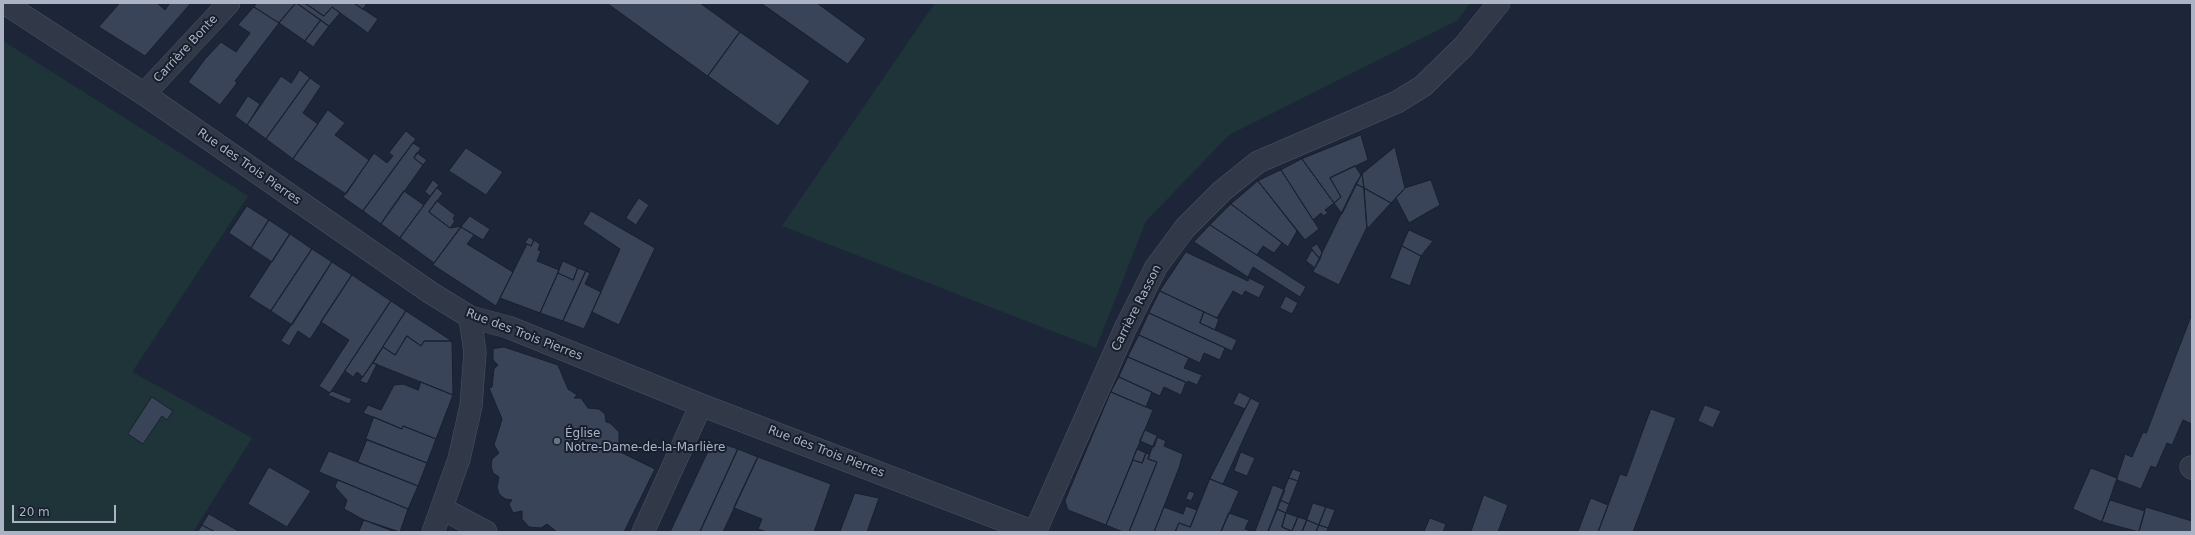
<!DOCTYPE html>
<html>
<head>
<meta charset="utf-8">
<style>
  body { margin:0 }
  #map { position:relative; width:2195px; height:535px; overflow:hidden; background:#1d2638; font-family:"DejaVu Sans",sans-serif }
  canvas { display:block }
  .frame { position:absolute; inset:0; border:4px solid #abb3c5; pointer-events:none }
  .scale { position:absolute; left:12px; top:505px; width:104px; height:18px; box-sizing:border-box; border:2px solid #abb3c5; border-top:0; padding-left:5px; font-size:12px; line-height:14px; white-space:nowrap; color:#abb3c5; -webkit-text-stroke:3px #171e2c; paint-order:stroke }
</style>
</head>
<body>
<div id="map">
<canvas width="2195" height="535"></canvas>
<div class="frame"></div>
<div class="scale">20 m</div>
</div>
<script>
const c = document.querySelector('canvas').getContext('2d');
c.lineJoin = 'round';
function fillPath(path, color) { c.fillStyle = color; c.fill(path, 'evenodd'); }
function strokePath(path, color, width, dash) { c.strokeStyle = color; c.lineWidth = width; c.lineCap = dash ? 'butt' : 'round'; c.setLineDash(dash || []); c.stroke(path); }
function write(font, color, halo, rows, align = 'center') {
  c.font = font + ' "DejaVu Sans",sans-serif'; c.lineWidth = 4; c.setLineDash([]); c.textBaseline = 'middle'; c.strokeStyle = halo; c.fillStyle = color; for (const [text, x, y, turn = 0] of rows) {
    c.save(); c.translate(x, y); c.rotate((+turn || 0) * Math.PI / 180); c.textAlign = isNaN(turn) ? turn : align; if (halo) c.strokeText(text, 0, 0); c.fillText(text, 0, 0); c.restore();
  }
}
fillPath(new Path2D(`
  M935,3h535l-12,17 -229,115 -83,86 -50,127 -314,-122z
  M3,41l245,155 -116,176 120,66 -59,94h-190z`), '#1f3439');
const building = new Path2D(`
  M120,3h37l8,7 5,-7h21l-46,53 -46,-29z
  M257,3h39l-17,20 -25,-16z
  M296,3l25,17 -16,21 -26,-18z
  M297,3h8l19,13 8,-9 8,6 -11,13z
  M305,3h49l24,16 -10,14 -36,-26 -8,9z
  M354,3h13l-4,6z
  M607,3h93l40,29 -32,44z
  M761,3h56l49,36 -18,25z
  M254,7l25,16 -44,58 2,2 -17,22 -32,-23 17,-23 16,-17 15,10 14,-19 -12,-8z
  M321,20l8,6 -16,21 -8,-6z
  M740,32l70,49 -32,45 -70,-50z
  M300,70l10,8 -44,61 -19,-14 34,-49 10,7z
  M310,78l11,8 -18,27 15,11 -25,35 -27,-20z
  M248,96l12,8 -13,21 -12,-9z
  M328,110l17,13 -10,12 34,25 -23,34 -53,-35z
  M406,131l10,8 -53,72 -20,-14 31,-44 13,10 6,-7 -4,-3z
  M1361,135l7,25 -38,18 11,19 -7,6 -32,-44z
  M413,143l8,5 -7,10 9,7 -42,59 -18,-13z
  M1395,147l10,41 -14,15 -27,-15 -2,-14z
  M466,148l37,24 -17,23 -37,-24z
  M417,153l10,7 -4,5 -9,-7z
  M1302,159l32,44 -9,7 3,3 -5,3 -2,-3 -8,7 -32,-50z
  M1355,166l6,9 -19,39 -8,-11 7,-6 -11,-19z
  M1281,170l38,59 -14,11 -47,-59z
  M1362,174l2,14 -8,-4z
  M433,180l6,5 -9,11 -5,-4z
  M1431,180l9,25 -31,18 -13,-25 9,-10z
  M1258,181l39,50 -9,16 -57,-43z
  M1356,184l8,4 3,39 -28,58 -26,-13z
  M437,188l6,5 -14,19 21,16 12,-2 -28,37 -34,-25z
  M1364,188l27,15 -23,25 -1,-1z
  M404,191l20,14 -24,33 -19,-14z
  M639,198l10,7 -13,20 -10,-7z
  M437,201l18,14 -2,4 2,2 -5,7 -21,-16z
  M1231,204l51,39 -8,10 -11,-7 -6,9 -47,-30z
  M247,206l22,14 -18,28 -22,-15z
  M591,211l64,37 -36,77 -27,-13 28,-63 -37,-25z
  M470,216l20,13 -7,11 -22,-13z
  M269,220l21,14 -18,28 -21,-14z
  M1210,225l96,62 -6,10 -47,-30 -5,10 -54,-35z
  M461,227l13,8 -7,9 46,28 -17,34 -63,-41z
  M1409,230l24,11 -12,15 -19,-10z
  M290,234l22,15 -41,62 -22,-14z
  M529,237l5,3 -3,6 -6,-3z
  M534,240l6,4 -2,6 3,1 -4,10 22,9 -19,43 -40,-15 27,-54 4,2z
  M1317,244l5,8 -2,7 -9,-11z
  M1402,246l19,10 -11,30 -20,-8z
  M312,249l20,13 -40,63 -21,-14z
  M1312,250l8,9 -5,9 -9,-7z
  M1186,252l62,29 1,-3 16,8 -6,12 -14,-7 -3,5 -9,-5 -16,27 -57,-27z
  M563,261l15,7 -5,12 -15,-7z
  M332,262l20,13 -42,64 -12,-8 -9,15 -8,-5z
  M578,268l8,3 -23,50 -23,-8 18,-40 15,7z
  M586,271l4,2 -5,11 16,8 -17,37 -21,-8z
  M352,275l39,26 -61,92 -11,-7 30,-46 -28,-18z
  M1160,291l44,21 -4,11 37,17 -5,11 -83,-38z
  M1286,296l12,7 -6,11 -12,-6z
  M391,301l15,10 -43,66 -6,-5 -4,5 -8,-6z
  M406,311l46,30h-28l-3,5 -14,-10 -12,19 -12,-8z
  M1204,312l15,7 -4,11 -15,-7z
  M1149,313l76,35 -5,12 -16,-7 -4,10 -61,-28z
  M2192,314v110l-9,-4 -11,25 -5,-2 -11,25 -5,-2 -10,23 -24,-9v-2l8,-24 7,3 11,-25 3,1z
  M1139,335l50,23 -5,10 18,7 -5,10 -9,-4 -1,2 -59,-26z
  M407,336l14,10 3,-5h28l1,54 -80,-32 10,-16 12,8z
  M504,347l54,18 10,24 9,6 -3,3h7l7,10 11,1 6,5 1,8 4,1 9,9v12l-5,5 41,20 -31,63h-67l-10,-8 -6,4 -12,-1 -7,-8v-8l-9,2 -4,-9 3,-4 -7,-1 -6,-5 -2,-7 2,-10 -6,-4 -2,-7 1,-7 7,-6 -5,-8 8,-26 -13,-31 3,-1 2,-18 4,-4 -5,-5v-11z
  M1128,357l58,25 -5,13 -17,-8 -4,9 -41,-19z
  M373,363l4,1 -10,20 -7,-3z
  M1119,377l33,15 -6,15 -35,-15z
  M421,382l32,13 -17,44 -33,-13 -1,3 -39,-16 5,-8 13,5 13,-25 9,-1 15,6z
  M332,391l20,8 -3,5 -21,-9z
  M1111,392l42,18 -47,115 -38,-15 -3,-9z
  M1239,392l12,6 -6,11 -12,-5z
  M152,397l21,14 -6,9 -5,-4 -19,28 -15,-10z
  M1251,398l9,5 -37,81 -13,-5z
  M1705,405l16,6 -8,17 -15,-7z
  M1651,409l25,9 -43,114h-35l22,-58 6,2z
  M374,417l28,12 1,-3 33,13 -9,24 -61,-24z
  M1145,430l13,6 -4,11 -14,-6z
  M1157,437l9,4 -2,5 19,8 -4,14 -25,64h-25l28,-70 -9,-3z
  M367,440l60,23 -9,23 -60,-24z
  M720,443l18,6 -38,83h-30l40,-85z
  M738,449l20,8 -35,75h-23z
  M1137,449l9,4 -4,10 -9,-3z
  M329,451l89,35 -10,23 -89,-37z
  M1241,452l14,6 -8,18 -13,-5z
  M1146,453l4,2 -2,4 9,3 -28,70h-6l-17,-7 27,-65 9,3z
  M758,457l73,27 -17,48h-47l-9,-3 4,-10 -28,-11z
  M269,467l42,24 -24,36 -39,-23z
  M2091,468l26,10 -15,44 -29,-13z
  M1293,469l8,3 -3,9 -9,-3z
  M1289,478l9,3 -9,23 -9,-4z
  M1210,479l29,12 -18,41h-46l4,-9 11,4z
  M338,480l70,29 -8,23 -36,-12 -20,-11 3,-9 -12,-13z
  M1273,485l12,5 -17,42h-13z
  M1189,491l6,2 -4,8 -5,-2z
  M855,493l24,5 -12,34h-27z
  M1484,495l24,10 -10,27h-27z
  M1591,498l17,7 -10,27h-20z
  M1280,500l9,4 -3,9 -9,-4z
  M2110,500l35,11 -6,21 -37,-10z
  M1313,503l13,4 -7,18 -12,-5z
  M1186,506l11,4 -7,17 -11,-4 -4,9h-21l10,-25 19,7z
  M1326,507l9,3 -7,18 -9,-3z
  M2146,507l46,14v11h-53z
  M1277,509l9,4 -4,14 10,5h-24z
  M1229,513l20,7 -4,9 8,3h-32z
  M1286,513l12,4 -6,14 -10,-4z
  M209,514l31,18h-25l-13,-7z
  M1298,517l9,3 -5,12h-10z
  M1430,518l16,6 -3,8h-19z
  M364,520l31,12h-36z
  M1307,520l12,5 -3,7h-14z
  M202,525l13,7h-17z
  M1319,525l9,3 -1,4h-11z`);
fillPath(building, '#394458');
strokePath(building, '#19202e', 1);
const minor = new Path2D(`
  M4,3l140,91 287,199 39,24 38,10 193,78 333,127
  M144,94l85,-91
  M2191,467l1,1
  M443,509l43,23
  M433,532l26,-73 12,-53 4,-54 -5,-35
  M643,532l58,-127
  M1035,532l90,-203 31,-62 29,-39 37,-37 36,-29 139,-60 26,-16 41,-40 35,-43`);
strokePath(minor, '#4c5363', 23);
strokePath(minor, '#313948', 22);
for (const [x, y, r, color] of [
  [557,441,4,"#6b7280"]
]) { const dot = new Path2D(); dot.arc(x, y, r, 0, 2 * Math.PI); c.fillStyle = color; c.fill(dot); strokePath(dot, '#171e2c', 1.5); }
write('12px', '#abb3c5', '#171e2c', [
  ["Carrière Bonte",186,49,-47],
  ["Rue des Trois Pierres",249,167,35],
  ["Carrière Rasson",1137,308,-63],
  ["Rue des Trois Pierres",524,335,21],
  ["Rue des Trois Pierres",826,452,21]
]);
write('12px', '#abb3c5', '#171e2c', [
  ["Église",565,434],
  ["Notre-Dame-de-la-Marlière",565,448]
], 'left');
</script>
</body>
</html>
